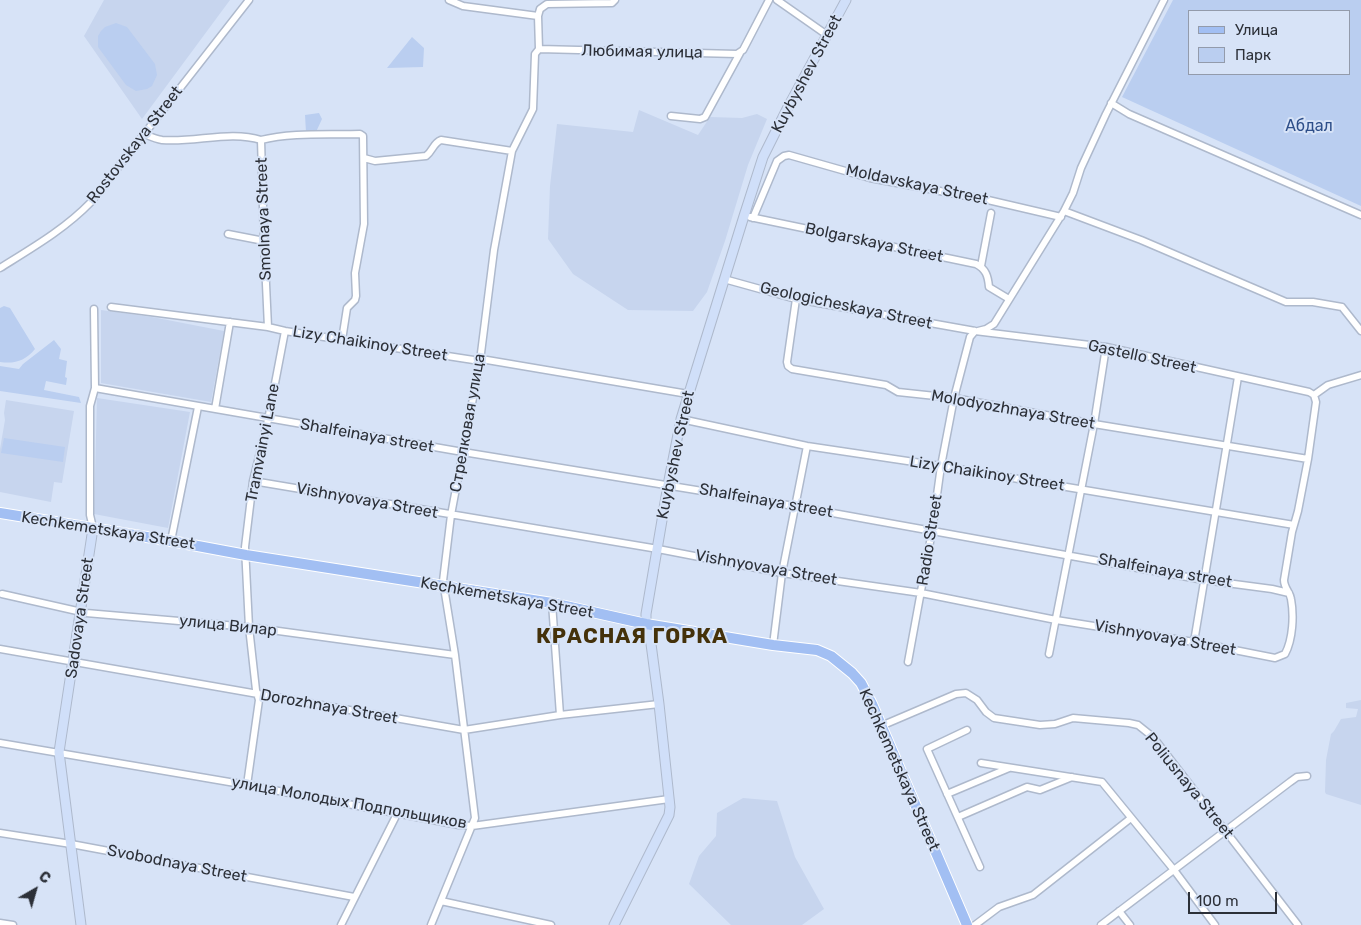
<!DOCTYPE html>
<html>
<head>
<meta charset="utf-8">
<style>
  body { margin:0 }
  #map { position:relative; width:1361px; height:925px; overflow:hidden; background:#d7e3f7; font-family:Rubik,sans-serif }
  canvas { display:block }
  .legend { position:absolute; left:1188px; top:10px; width:162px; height:65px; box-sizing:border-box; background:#d7e3f7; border:1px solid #939bab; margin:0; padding:6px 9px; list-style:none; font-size:15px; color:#2c3038 }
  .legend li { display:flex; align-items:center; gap:10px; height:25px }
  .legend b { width:25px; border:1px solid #939bab }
  .north { position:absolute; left:10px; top:865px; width:50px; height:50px; -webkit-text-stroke:4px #d7e3f7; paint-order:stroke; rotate:38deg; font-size:14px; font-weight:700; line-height:20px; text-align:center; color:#2c3038 }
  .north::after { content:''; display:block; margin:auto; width:18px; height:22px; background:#2c3038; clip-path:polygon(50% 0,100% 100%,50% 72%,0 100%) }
  .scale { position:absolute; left:1188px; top:892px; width:89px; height:22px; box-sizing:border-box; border:2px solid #2c3038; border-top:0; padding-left:6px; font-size:15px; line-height:18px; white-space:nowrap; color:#2c3038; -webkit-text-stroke:4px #d7e3f7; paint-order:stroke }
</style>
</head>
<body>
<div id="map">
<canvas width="1361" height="925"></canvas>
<ul class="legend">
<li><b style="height:6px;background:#a2bff3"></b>Улица</li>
<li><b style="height:14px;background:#bacef0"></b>Парк</li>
</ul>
<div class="north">С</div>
<div class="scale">100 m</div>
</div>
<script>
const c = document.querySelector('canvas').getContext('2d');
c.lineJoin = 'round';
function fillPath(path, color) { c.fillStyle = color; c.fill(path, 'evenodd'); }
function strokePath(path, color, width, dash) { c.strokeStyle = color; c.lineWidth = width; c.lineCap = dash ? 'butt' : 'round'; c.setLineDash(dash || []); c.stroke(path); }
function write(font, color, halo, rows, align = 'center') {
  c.font = font + ' Rubik,sans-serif'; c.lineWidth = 4; c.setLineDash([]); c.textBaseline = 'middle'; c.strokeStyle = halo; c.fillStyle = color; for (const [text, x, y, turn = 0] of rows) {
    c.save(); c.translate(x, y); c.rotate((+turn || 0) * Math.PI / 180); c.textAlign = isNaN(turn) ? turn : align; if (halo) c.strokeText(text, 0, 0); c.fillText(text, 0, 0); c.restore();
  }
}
fillPath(new Path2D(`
  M104,0h126l-88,119 -58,-83z
  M639,110l59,25 12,-18 32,1 15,-4 10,5 -19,46 -23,76 -18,51 -14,19 -65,-1 -55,-36 -25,-35 2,-53 7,-62 76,8z
  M101,310l51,7 72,14 -13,71 -110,-19z
  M97,398l93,14 -22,116 -74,-14z
  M6,400l68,11 -12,72 -8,-1 -3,20 -51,-10v-43l5,-29 -1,-7z
  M1361,700v105l-35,-11 -1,-2 1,-32 5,-26 3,-3 7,-12 15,-2 2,-8 -12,-1v-5z
  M743,798l34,3 18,56 29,52 -22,16h-71l-42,-41 10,-28 17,-20 1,-23z`), '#c7d5ee');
fillPath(new Path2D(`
  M1173,0h188v206l-239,-109zM1190,11h160v63h-160z
  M116,23l11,4 28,37 2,11 -5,11 -5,3 -11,2 -10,-6 -28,-38v-11l3,-5 4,-4z
  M412,37l12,11 -1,19 -36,1z
  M319,113l3,6 -6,13h-10l-1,-17z
  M4,306l6,2 25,41c-10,12 -20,15 -35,13v-54z
  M54,340l7,9 -2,10 8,2 -2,16 2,1 -1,7 -20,-4 -2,9 35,7 2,6 -81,-12v-25l19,3 4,-5z
  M4,438l61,9 -2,15 -62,-9z`), '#bacef0');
const street = new Path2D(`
  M449,0l14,6 75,10
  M777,0l50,35
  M539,49l198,5 6,-4 26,-50
  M1111,103l18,11 232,101
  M671,116l29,3 5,-2 35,-64
  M144,134c5,2 12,5 18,6 33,3 68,-10 99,0
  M261,140c30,-8 68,-5 99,-6l3,2 1,88 -9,49 1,23 -1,4 -8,8 -5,32
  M261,140l3,101 4,86
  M364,158l11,3 51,-5c7,-5 7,-13 15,-16l71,11
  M1064,211l77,29 145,62h27l29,5 19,24
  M750,217l226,47c10,5 12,12 13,23l20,12
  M753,218l24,-57 7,-5 5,-1 81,23 118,22 73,17
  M228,234l36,7
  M981,266l10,-53
  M0,268c32,-20 65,-39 91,-66l158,-202
  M724,279l72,20 179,32 131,16 203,45 5,3
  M796,299l-9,63 1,4 4,3 94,16 12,7 56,6 140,26 214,35
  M111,307l157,20 17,4 195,30 7,-1 201,34
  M978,331l8,-2 8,-5 70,-113 9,-18 8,-25 25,-54 58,-114
  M95,388l368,64 331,54 410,74 68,9 17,4
  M1314,395l14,-10 33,-10
  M215,409l15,-87
  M681,419l126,27 134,20 353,59
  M253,481l405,68 124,24 139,20 135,27 138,22 81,16 10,-4c8,-15 9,-39 6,-55 -1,-7 -7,-11 -7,-19l8,-48 6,-21 10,-52 8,-57 -2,-7
  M93,528l-3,-13v-109l5,-18 -1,-79
  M171,541l27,-134
  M2,594l84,19 163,14 206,28
  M552,603l8,112
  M1194,642l44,-265
  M773,645l9,-72 25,-127
  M0,649l464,81 96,-15 99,-11
  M1049,654l45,-230 12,-77
  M908,662l24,-131 9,-65 13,-68 16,-61 5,-6
  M881,726l75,-32 10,-1 11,7 9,12 8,6 46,7 15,-1 18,-6 56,5 9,2 15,12 145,188
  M967,730l-40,19 53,118
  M0,743l247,42 212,40 13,1 197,-27
  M981,763l121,19 72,88 41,55
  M247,785l12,-85 -3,-10 -7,-63 -4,-80 8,-66 15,-61 17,-89
  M947,794l62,-26
  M958,817l69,-30 13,3 32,-13
  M0,833l71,11 283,53
  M441,901l110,24
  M1119,911l11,14
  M0,923l13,2
  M341,925l56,-111
  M431,925l44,-107 -20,-163 -12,-74 8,-66 29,-154 14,-111 18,-99 21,-42 2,-55 4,-5 -1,-33 2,-7 7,-5 65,-1 3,-3
  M975,925l24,-18 34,-12 98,-77
  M1101,925l189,-143 7,-5 10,-1`);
const secondary = new Path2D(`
  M81,925l-22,-173 34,-224
  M614,925l55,-110 1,-8 -11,-103 -10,-75 -3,-5v-10l22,-129 13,-66 63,-203 19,-59 25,-50 58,-107`);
const primary = new Path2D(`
  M0,513l171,28 75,14 306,48 94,21 127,21 44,5 14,6 21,17 9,10 11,21 95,221`);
strokePath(street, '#aeb9cc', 9);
strokePath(secondary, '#aeb9cc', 11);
strokePath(primary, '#fff', 12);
strokePath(street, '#fff', 6);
strokePath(secondary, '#d0dff9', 9);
strokePath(primary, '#a2bff3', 10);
write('16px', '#2c3038', '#d7e3f7', [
  ["Любимая улица",642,52,1],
  ["Kuybyshev Street",807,74,-62],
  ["Rostovskaya Street",135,145,-52],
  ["Moldavskaya Street",917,185,12],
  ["Smolnaya Street",264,219,-92],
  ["Bolgarskaya Street",874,243,12],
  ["Geologicheskaya Street",846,306,12],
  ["Lizy Chaikinoy Street",370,344,9],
  ["Gastello Street",1142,357,12],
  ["Molodyozhnaya Street",1013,410,10],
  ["Стрелковая улица",468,423,-80],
  ["Shalfeinaya street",367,436,10],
  ["Tramvainyi Lane",263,443,-79],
  ["Kuybyshev Street",676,455,-78],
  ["Lizy Chaikinoy Street",987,474,9],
  ["Vishnyovaya Street",367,501,10],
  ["Shalfeinaya street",766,501,10],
  ["Kechkemetskaya Street",108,531,9],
  ["Radio Street",930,540,-81],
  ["Vishnyovaya Street",766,568,10],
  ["Shalfeinaya street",1165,571,10],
  ["Kechkemetskaya Street",507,598,10],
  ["Sadovaya Street",80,618,-82],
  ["улица Вилар",228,626,6],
  ["Vishnyovaya Street",1165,638,10],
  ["Dorozhnaya Street",329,707,10],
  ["Kechkemetskaya Street",899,770,66],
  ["Poliusnaya Street",1189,786,51],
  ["улица Молодых Подпольщиков",349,803,10],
  ["Svobodnaya Street",177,864,11]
]);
write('16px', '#2d4e89', '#d7e3f7', [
  ["Абдал",1309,126]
]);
c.letterSpacing = '1px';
write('bold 21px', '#44310a', '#d7e3f7', [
  ["КРАСНАЯ ГОРКА",632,637]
]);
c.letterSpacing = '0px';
</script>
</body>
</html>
